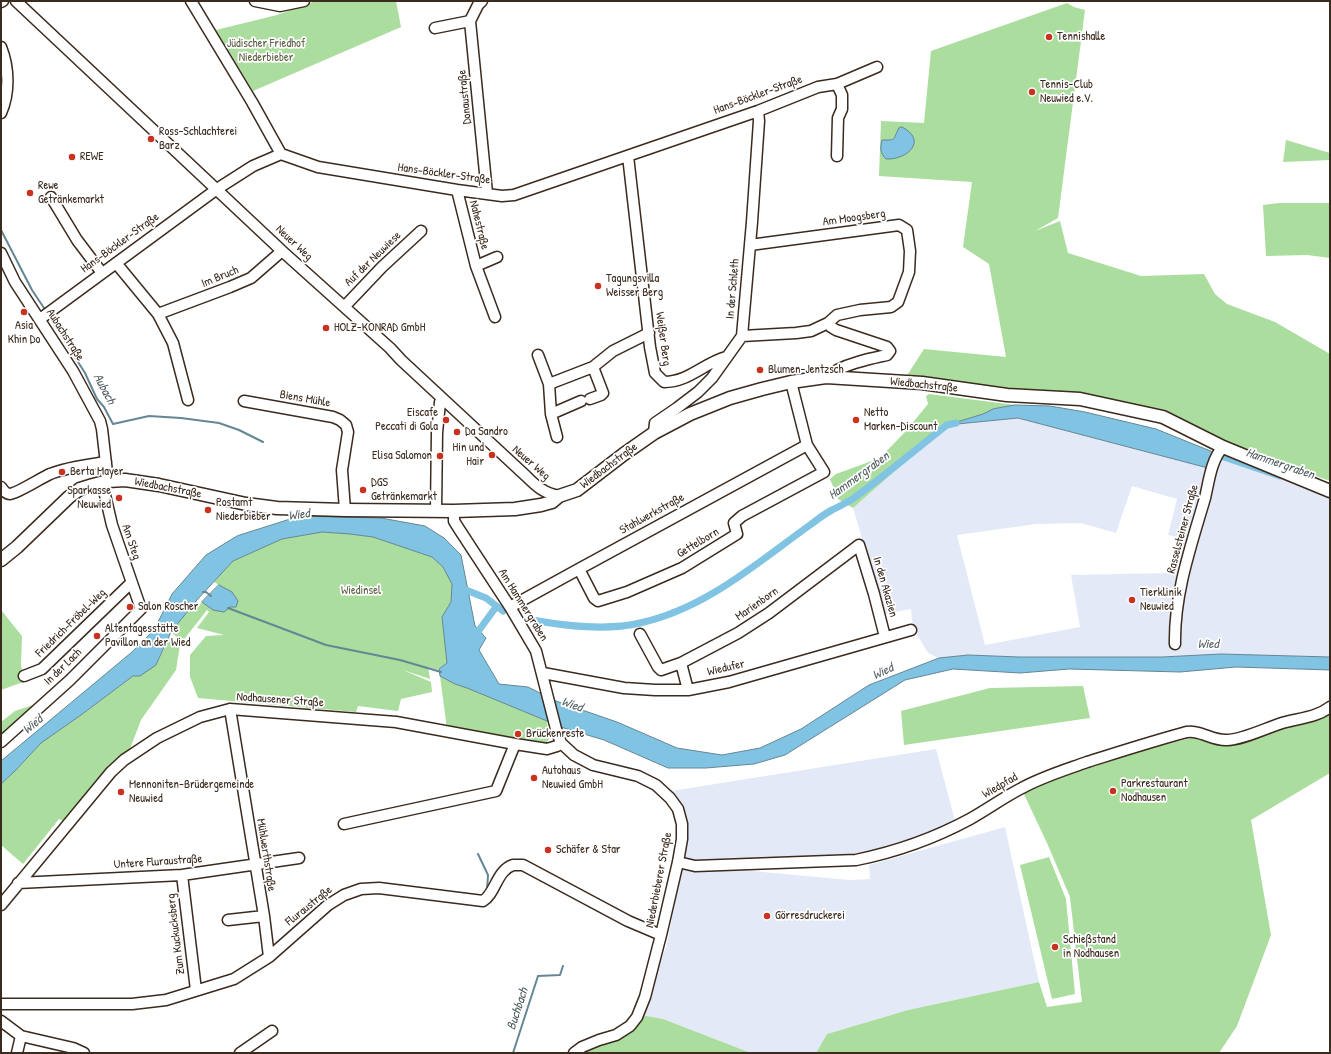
<!DOCTYPE html>
<html>
<head>
<meta charset="utf-8">
<style>
  body { margin:0 }
  #map { position:relative; width:1331px; height:1054px; overflow:hidden; background:#fff; font-family:"Patrick Hand",sans-serif }
  canvas { display:block }
  .frame { position:absolute; inset:0; border:2px solid #3b2a1e; pointer-events:none }
</style>
</head>
<body>
<div id="map">
<canvas width="1331" height="1054"></canvas>
<div class="frame"></div>
</div>
<script>
const c = document.querySelector('canvas').getContext('2d');
c.lineJoin = 'round';
function fillPath(path, color) { c.fillStyle = color; c.fill(path, 'evenodd'); }
function strokePath(path, color, width, dash) { c.strokeStyle = color; c.lineWidth = width; c.lineCap = dash ? 'butt' : 'round'; c.setLineDash(dash || []); c.stroke(path); }
function write(font, color, halo, rows, align = 'center') {
  c.font = font + ' "Patrick Hand",sans-serif'; c.lineWidth = 3.5; c.setLineDash([]); c.textBaseline = 'middle'; c.strokeStyle = halo; c.fillStyle = color; for (const [text, x, y, turn = 0] of rows) {
    c.save(); c.translate(x, y); c.rotate((+turn || 0) * Math.PI / 180); c.textAlign = isNaN(turn) ? turn : align; if (halo) c.strokeText(text, 0, 0); c.fillText(text, 0, 0); c.restore();
  }
}
fillPath(new Path2D(`
  M1018,418l190,50 5,-16h9l108,42v163l-109,-3 -59,3h-143l-51,-2 -29,3 -11,-5 -15,-25 -2,-19 -26,5 -32,-106 94,-83zM1132,486l45,13 -9,36 13,3 -11,35 -99,2 9,52 -95,18 -28,-110 79,-11 45,-1 35,10z
  M936,749l19,72 -11,5 -74,30 -171,10 150,14 21,-1 -1,-14 136,-38 34,155 -131,28 -81,24 -11,19h-65l-88,-34 -22,-4 26,-71 20,-105 1,-15 -3,-15 -14,-18z`), '#e3e9f7');
fillPath(new Path2D(`
  M315,1h81l5,26 -148,64 -37,-61 61,-15 34,-12z
  M1067,3l7,4 11,3 -27,208 -23,13 25,-10 8,32 73,23 63,-2 11,20 12,10 48,18 55,32v127l-106,-38 -60,-30 -156,-23 -102,-13 18,-28 82,8 -17,-93 -26,-17 9,-65 -93,-6 2,-55 43,2 7,-72z
  M1286,140l44,13v7l-47,2z
  M1279,203h51v55l-23,-3 -41,1 -3,-51z
  M929,394l86,11 -22,4 -10,5 -36,11 -94,83 -15,-9 -8,-20 6,-5 44,-16 25,-26 23,-28 -2,-8z
  M322,532l28,2 23,3 59,20 11,10 9,17 -1,18 -9,15 5,46 -10,7 -9,-3 2,12 -27,-9 28,12 1,10 -31,7 -3,12 -40,-5 -2,6 -158,-14 -8,-21v-22l16,-19 18,-1 -27,-7 12,-16 -2,-2 -25,32 -11,-10 25,-31 4,3 19,-19 -5,-3 19,-21 49,-22z
  M1,610l21,26 -1,30 5,15 -25,9z
  M170,637l10,8 -4,25 -35,50 -13,34 -57,61 -2,-1 -3,8 -7,-3 -36,45 -22,-19v-61l14,-13 26,-28 40,-28 52,-39 23,-11z
  M440,676l15,8 12,4 80,33 2,18 -5,7 -97,-17z
  M1083,686l7,32 -186,27 -3,-34 89,-23z
  M33,705l2,3 -34,29v-15l14,-11z
  M1330,710v63l-79,47 20,115 -34,91 -18,27h-403l11,-19 81,-24 131,-28 8,25 35,-5 -12,-105 -23,-54 -24,-51 41,-16 75,-25 52,-13 36,8 88,-27z
  M1049,857l17,42 9,95 -23,5 -32,-134z
  M641,1015l22,4 88,34h-175l40,-18 21,-18 2,8z`), '#aadd9e');
const water = new Path2D(`
  M902,127c26,13 6,33 -16,32 -6,-6 -6,-11 -4,-19 16,0 10,0 17,-12z
  M1015,405l35,1 35,6 71,17 57,23 -5,16 -190,-50 -71,7 36,-11 10,-5z
  M300,516l81,2 44,8 19,12 17,17 14,71 11,12 -7,12 20,34 29,3 28,14 61,21 60,26 45,7 38,-7 41,-19 68,-44 70,-27 29,-3 51,2h143l59,-3 109,3v13l-94,-3 -56,5 -111,-3 -49,4 -67,-4 -48,11 -120,75 -31,9 -48,4h-38l-64,-28 -40,-12 -97,-40 -12,-4 -15,-8 -1,-7 8,-6 -5,-46 9,-15 1,-18 -9,-17 -11,-10 -59,-20 -23,-3 -28,-2 -40,7 -49,22 -37,40 -25,31 -15,33 -16,11h-7l-52,39 -40,28 -26,28 -14,13v-23l131,-109 22,-22 18,-36 34,-39 31,-19z
  M219,585l13,7 6,9 -2,6h-6l-6,5 -11,-2 -11,-8z`);
fillPath(water, '#81c3e2');
strokePath(water, '#658694', 1);
strokePath(new Path2D(`
  M1,230l31,60 14,21
  M49,316l36,57 12,26 7,8 9,17 36,-8 32,2 38,5 20,7 24,12
  M203,592h3l5,4
  M228,608l98,37 74,15 41,12
  M478,854l10,21 -1,16
  M513,1053l25,-77 22,-1 3,-9`), '#658694', 2);
strokePath(new Path2D(`
  M1221,456l59,20
  M461,588l25,10 17,13
  M532,620c34,6 74,11 108,3 65,-14 117,-60 170,-98 7,-5 14,-11 22,-15 7,-4 15,-7 22,-12 31,-22 62,-49 93,-73l9,-2
  M474,637l22,-30`), '#81c3e2', 7);
const minor = new Path2D(`
  M16,1l266,250 108,97 11,12 125,116c11,11 18,17 33,20
  M191,1l61,101 29,52
  M255,1l25,5 24,-5
  M482,1l-4,4 -8,16 17,172
  M1,2l2,-1
  M435,28l35,-7
  M1,47c8,20 9,46 0,66
  M628,156l22,191 5,26 9,9c25,0 40,-19 62,-25
  M837,156l1,-38 4,-9v-14l-5,-11
  M457,190l19,76 19,51
  M51,197l26,43 25,33
  M1,253l14,29 58,89 27,50 2,8 6,52
  M116,263l42,51 72,-27 21,-9 31,-27
  M476,266l21,-9
  M345,306l37,-39 39,-36
  M158,314l15,29 15,57
  M40,319l177,-130 36,-23 28,-12 37,13 139,23 45,6 12,-1 244,-84 60,-24 19,-3 40,-17
  M828,323l3,4 5,3 51,17 3,4 -3,4c-18,4 -34,7 -50,15l-2,8
  M742,336l54,-3 15,-2 17,-8 9,-8 23,-5 31,-3 7,-5 11,-30 1,-21 -3,-21 -8,-5 -149,20
  M538,355l11,29 2,30 6,23
  M549,384l44,-17 20,-16 36,-18
  M590,399l11,-4 2,-2 -10,-26
  M244,401l89,16 7,3 6,5 2,7 -6,38 3,40
  M551,414l30,-13
  M654,433l1,-10 22,-15 21,-16 14,-14 30,-42 10,-114 7,-101 -1,-10
  M1,487c2,3 5,7 9,7 8,-1 31,-16 40,-20 18,-7 37,-9 56,-12
  M436,510l1,-77 3,-31 3,-3
  M454,511v10l5,8 51,78 26,44 20,78 5,14 13,12 19,10 45,11 18,9 14,13 8,11 4,15v15l-4,23 -17,73 -16,62 -8,20 -7,9 -14,9 -17,5 -17,7 -8,6
  M579,569l15,29 4,3 29,-9 55,-24 55,-34 -3,-11 8,-7 82,-44 -17,-27 -16,-63
  M510,607l69,-38 228,-124
  M640,634l18,33 3,3 20,-7 57,-30 31,-20 90,-68 15,49 11,43
  M1175,644c-1,-50 16,-98 30,-146 4,-17 6,-38 18,-51
  M681,663l7,27
  M543,673l81,15 31,2h33l41,-8 182,-52
  M24,676l18,-7 89,-86
  M230,709l34,207 5,41
  M1,742l69,-62 71,-71 -29,-84 -10,-43
  M344,824l152,-33 19,-47
  M678,862l17,4 161,-6c39,-8 79,-22 114,-41 18,-10 34,-22 52,-31 20,-11 43,-18 65,-26 32,-10 63,-20 96,-29 16,-5 28,8 44,7 15,0 39,-12 55,-17 16,-5 34,-5 48,-16
  M182,875l14,115
  M18,883l164,-8 117,-17
  M1,905l110,-133 13,-12 33,-22 43,-21 30,-8 166,13 119,22 32,5 10,-3 4,-3
  M228,920l36,-4
  M1,1004h131l34,-4 68,-21 35,-22 59,-52 16,-10 17,-6 18,-1 104,13c12,-7 14,-31 30,-36 3,0 7,0 10,0l105,56 33,14
  M1,1021l20,15 52,12 11,5
  M17,1053l4,-17
  M240,1053l32,-22`);
const major = new Path2D(`
  M1,560l16,-13 52,-50 11,-8 13,-4 15,-4 17,-1 34,5 87,19 31,4 68,2 109,1 61,-2 26,-4 11,-3 7,-6 18,-6 47,-36 30,-21 36,-19 40,-16 32,-9 29,-7 35,-5 96,6 85,12 73,4 83,18 60,30 107,44`);
strokePath(minor, '#3b2a1e', 13);
strokePath(major, '#3b2a1e', 15);
strokePath(minor, '#fff', 10);
strokePath(major, '#fff', 12);
for (const [x, y, r, color] of [
  [1049,37,4,"#c8321e"],
  [1032,92,4,"#c8321e"],
  [151,139,4,"#c8321e"],
  [72,157,4,"#c8321e"],
  [30,193,4,"#c8321e"],
  [598,286,4,"#c8321e"],
  [24,312,4,"#c8321e"],
  [326,328,4,"#c8321e"],
  [760,370,4,"#c8321e"],
  [446,420,4,"#c8321e"],
  [856,420,4,"#c8321e"],
  [457,432,4,"#c8321e"],
  [492,455,4,"#c8321e"],
  [440,456,4,"#c8321e"],
  [62,472,4,"#c8321e"],
  [363,490,4,"#c8321e"],
  [119,498,4,"#c8321e"],
  [208,510,4,"#c8321e"],
  [1132,600,4,"#c8321e"],
  [130,607,4,"#c8321e"],
  [97,636,4,"#c8321e"],
  [518,734,4,"#c8321e"],
  [534,778,4,"#c8321e"],
  [1113,791,4,"#c8321e"],
  [121,792,4,"#c8321e"],
  [548,850,4,"#c8321e"],
  [767,916,4,"#c8321e"],
  [1055,947,4,"#c8321e"]
]) { const dot = new Path2D(); dot.arc(x, y, r, 0, 2 * Math.PI); c.fillStyle = color; c.fill(dot); strokePath(dot, '#fff', 1.5); }
write('12px', '#3b2a1e', '#fff', [
  ["Tennishalle",1057,37],
  ["Tennis-Club",1040,85],
  ["Neuwied e.V.",1040,99],
  ["Ross-Schlachterei",159,132],
  ["Barz",159,146],
  ["REWE",80,157],
  ["Rewe",38,186],
  ["Getränkemarkt",38,200],
  ["Tagungsvilla",606,279],
  ["Weisser Berg",606,293],
  ["Asia",24,326,"center"],
  ["Khin Do",24,340,"center"],
  ["HOLZ-KONRAD GmbH",334,328],
  ["Blumen-Jentzsch",768,370],
  ["Eiscafe",438,413,"right"],
  ["Peccati di Gola",438,427,"right"],
  ["Netto",864,413],
  ["Marken-Discount",864,427],
  ["Da Sandro",465,432],
  ["Hin und",484,448,"right"],
  ["Hair",484,462,"right"],
  ["Elisa Salomon",432,456,"right"],
  ["Berta Mayer",70,472],
  ["DGS",371,483],
  ["Getränkemarkt",371,497],
  ["Sparkasse",111,491,"right"],
  ["Neuwied",111,505,"right"],
  ["Postamt",216,503],
  ["Niederbieber",216,517],
  ["Tierklinik",1140,593],
  ["Neuwied",1140,607],
  ["Salon Roscher",138,607],
  ["Altentagesstätte",105,629],
  ["Pavillon an der Wied",105,643],
  ["Brückenreste",526,734],
  ["Autohaus",542,771],
  ["Neuwied GmbH",542,785],
  ["Parkrestaurant",1121,784],
  ["Nodhausen",1121,798],
  ["Mennoniten-Brüdergemeinde",129,785],
  ["Neuwied",129,799],
  ["Schäfer & Star",556,850],
  ["Görresdruckerei",775,916],
  ["Schießstand",1063,940],
  ["in Nodhausen",1063,954]
], 'left');
write('12px', '#5c6044', '#fff', [
  ["Jüdischer Friedhof",266,44],
  ["Niederbieber",266,58],
  ["Wiedinsel",361,591]
]);
write('12px', '#3b2a1e', '#fff', [
  ["Hans-Böckler-Straße",758,95,-20],
  ["Donaustraße",465,97,-96],
  ["Hans-Böckler-Straße",444,174,8],
  ["Am Moogsberg",854,218,-8],
  ["Nahestraße",479,225,76],
  ["Hans-Böckler-Straße",120,243,-36],
  ["Neuer Weg",294,243,43],
  ["Auf der Neuwiese",373,259,-44],
  ["Im Bruch",220,277,-22],
  ["In der Schleth",733,289,-85],
  ["Aubachstraße",65,335,57],
  ["Weißer Berg",663,339,82],
  ["Wiedbachstraße",924,385,6],
  ["Biens Mühle",305,399,10],
  ["Neuer Weg",531,463,41],
  ["Wiedbachstraße",609,466,-37],
  ["Wiedbachstraße",168,488,11],
  ["Stahlwerkstraße",652,514,-29],
  ["Rasselsteiner Straße",1183,529,-75],
  ["Am Steg",131,542,71],
  ["Gettelborn",698,543,-31],
  ["In den Akazien",885,587,74],
  ["Marienborn",757,604,-35],
  ["Am Hammergraben",523,605,58],
  ["Friedrich-Fröbel-Weg",71,623,-44],
  ["In der Lach",63,667,-44],
  ["Wiedufer",726,668,-13],
  ["Nodhausener Straße",280,700,4],
  ["Wiedpfad",1000,786,-30],
  ["Mühlwerthstraße",266,855,81],
  ["Untere Fluraustraße",158,862,-4],
  ["Niederbieberer Straße",659,880,-79],
  ["Fluraustraße",309,906,-39],
  ["Zum Kuckucksberg",176,934,-97]
]);
write('italic 13px', '#546063', '#fff', [
  ["Aubach",104,389,62],
  ["Hammergraben",1280,464,19],
  ["Hammergraben",859,476,-36],
  ["Wied",299,515,-8],
  ["Wied",1208,645],
  ["Wied",883,672,-26],
  ["Wied",572,705,19],
  ["Wied",33,725,-40],
  ["Buchbach",518,1009,-72]
]);
</script>
</body>
</html>
